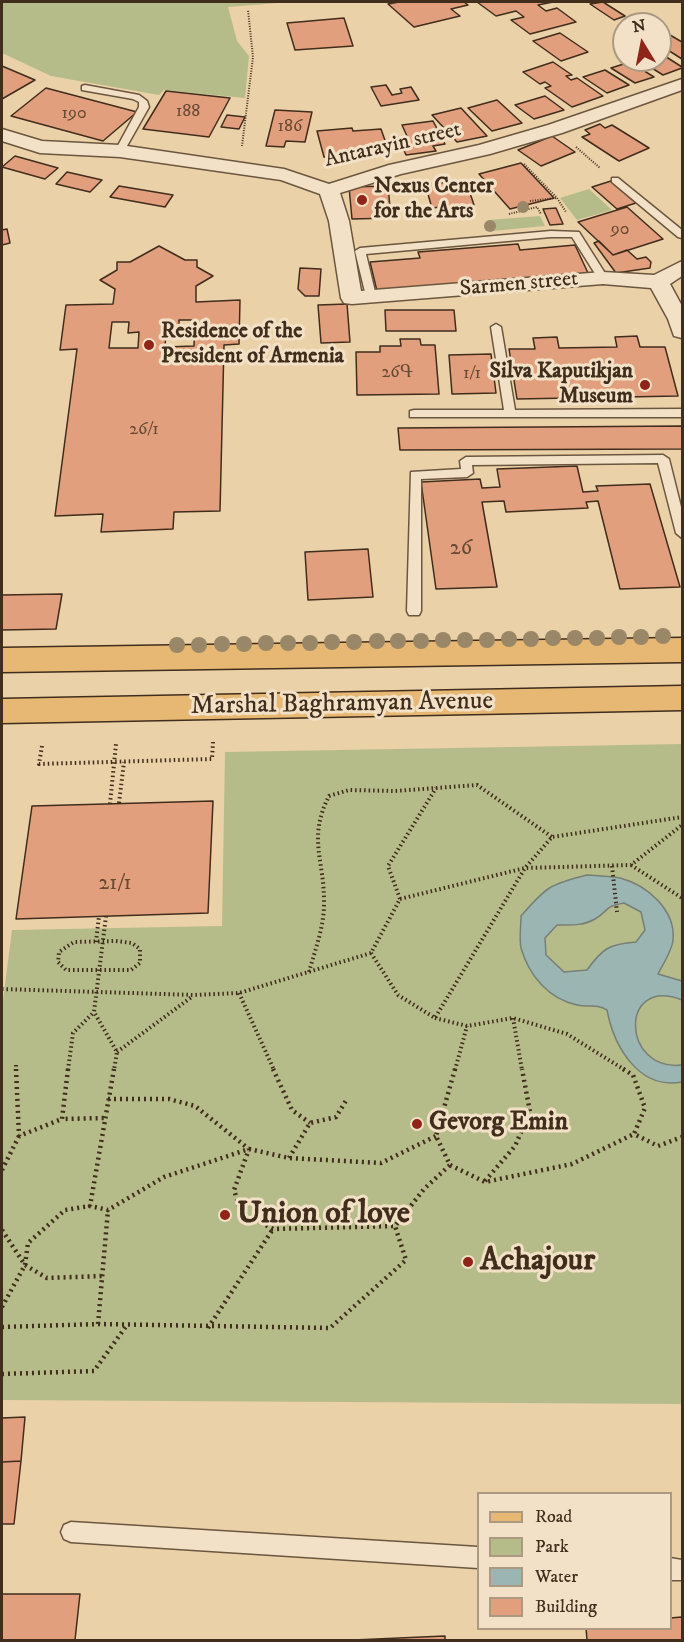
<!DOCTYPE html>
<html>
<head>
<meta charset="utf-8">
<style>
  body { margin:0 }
  #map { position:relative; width:684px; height:1642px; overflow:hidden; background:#ebd1a8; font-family:"IM FELL DW Pica",serif }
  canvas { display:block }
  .frame { position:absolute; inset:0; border:3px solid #402d1c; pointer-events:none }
  .legend { position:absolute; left:477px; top:1492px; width:195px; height:138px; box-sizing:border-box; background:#f2e1c6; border:2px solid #ab9982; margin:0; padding:8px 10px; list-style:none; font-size:18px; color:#402d1c }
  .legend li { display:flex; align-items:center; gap:12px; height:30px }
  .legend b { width:30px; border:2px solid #ab9982 }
  .north { position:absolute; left:612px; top:12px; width:60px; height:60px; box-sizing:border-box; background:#f2e1c6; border:2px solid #ab9982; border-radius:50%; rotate:350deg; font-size:16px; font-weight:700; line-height:24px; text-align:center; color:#402d1c }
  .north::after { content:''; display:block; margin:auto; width:21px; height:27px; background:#8f2418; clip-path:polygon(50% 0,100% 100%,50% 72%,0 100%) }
</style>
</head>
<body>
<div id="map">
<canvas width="684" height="1642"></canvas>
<div class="frame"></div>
<ul class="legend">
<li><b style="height:8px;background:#e6b874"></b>Road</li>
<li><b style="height:16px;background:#b6bc89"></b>Park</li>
<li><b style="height:16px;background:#9bb5b2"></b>Water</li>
<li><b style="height:16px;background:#e29f7d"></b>Building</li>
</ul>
<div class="north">N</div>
</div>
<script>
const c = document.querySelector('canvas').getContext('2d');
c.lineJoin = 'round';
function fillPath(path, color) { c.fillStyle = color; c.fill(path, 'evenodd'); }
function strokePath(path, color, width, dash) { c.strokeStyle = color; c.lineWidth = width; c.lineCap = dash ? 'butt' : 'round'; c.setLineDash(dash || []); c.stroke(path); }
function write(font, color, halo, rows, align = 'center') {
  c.font = font + ' "IM FELL DW Pica","Noto Serif Armenian",serif'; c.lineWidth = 6; c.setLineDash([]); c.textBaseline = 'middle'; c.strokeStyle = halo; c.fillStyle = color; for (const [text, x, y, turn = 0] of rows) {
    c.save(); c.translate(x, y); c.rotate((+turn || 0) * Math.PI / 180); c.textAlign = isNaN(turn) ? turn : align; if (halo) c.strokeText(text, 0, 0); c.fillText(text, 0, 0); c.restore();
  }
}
fillPath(new Path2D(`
  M2,2h288l-62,5 9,34 12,15 -4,42 -81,-8 -5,5 -108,-19 -49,-23z
  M589,189l23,21 -35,10 -17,-22z
  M540,216l5,10 -52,5 -5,-11z
  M682,744v660l-680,-4v-392l10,-78 210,-4 3,-174z`), '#b6bc89');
const water = new Path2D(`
  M587,875c11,1 22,1 33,3 27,7 56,32 53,62 -1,11 -10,24 -15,34l24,7v19c-63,-25 -61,72 0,65v17c-43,8 -68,-35 -75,-72 -11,-7 -18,-2 -30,-5 -28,-6 -48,-29 -56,-57 -2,-9 0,-22 0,-32 25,-29 29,-32 66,-41zM624,903l17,9 4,18 -9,12c-27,2 -33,6 -49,28l-23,2 -18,-17 -1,-17 12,-13c14,0 26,1 38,-6 15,-9 8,-12 29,-16z`);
fillPath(water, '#9bb5b2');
strokePath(water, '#777f76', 1.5);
const building = new Path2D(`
  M399,2h65l4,3 -17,4 9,7 -46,11 -26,-23z
  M477,2h76l-15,3 8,6 11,-3 19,14 -46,12 -19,-14 13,-3 -8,-6 -20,5z
  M603,2l22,14 -11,4 -24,-16z
  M344,18l9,28 -58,4 -8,-27z
  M560,33l28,19 -27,9 -28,-20z
  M670,35l12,7v17l-22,-14v-7z
  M660,53l22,14v1l-19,7 -24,-15h21z
  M553,62l19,13 -6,1 5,4 6,-2 26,18 -31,11 -27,-19 6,-2 -6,-4 -5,2 -17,-12z
  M630,62l24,15 -19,6 -24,-15z
  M2,66l33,14 -33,19z
  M605,70l24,15 -22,8 -24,-16z
  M386,85l6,10 10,-2 -2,-4 11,-2 8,13 -38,6 -10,-19z
  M46,88l91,24 -34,29 -92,-25z
  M166,91l64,7 -21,39 -66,-8z
  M545,96l19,14 -30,9 -19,-14z
  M497,100l25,23 -30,8 -24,-23z
  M461,108l26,28 -30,6 -25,-27z
  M275,110l37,2 -7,30 -19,-1 -2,6 -18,-1z
  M227,115l18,2 -6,12 -18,-2z
  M433,121l12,23 -12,2 3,5 -30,4 -8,-18 9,-1 -5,-11z
  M600,124l5,4 7,-3 37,23 -30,13 -37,-24 8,-3 -5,-4z
  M352,128l1,3 28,-2 7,20 -64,8 -7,-26z
  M552,136l23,16 -34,14 -23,-16z
  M15,156l43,12 -13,11 -43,-12z
  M521,163l33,35 -44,11 -31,-35z
  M67,172l35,8 -12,12 -34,-8z
  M466,181l8,24 -10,1 4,11 -23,2 -4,-12 -9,1 -7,-24z
  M611,181l25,22 -19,6 -25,-22z
  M119,186l54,9 -8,12 -55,-10z
  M388,186l3,32 -39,1 -3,-32z
  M627,207l36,32 -50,16 -35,-33z
  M556,208l7,16 -13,1 -7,-16z
  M7,229l3,14 -8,2v-15z
  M599,241l14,14 14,-5 10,9 9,-2 5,5 -1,6 -34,5 -22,-30z
  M518,244l2,6 55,-5 13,28 -211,18 -7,-29 50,-4 -2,-6z
  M159,246l26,14h12v7l16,9 -17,10v16l44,-2 -1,44 -15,1 -4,166 -46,1 -1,17 -72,3 2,-18 -48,2 22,-167 -17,1 6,-45 47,-1 2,-15 -15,-9 17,-10v-8h13zM179,320h16l-1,26 -29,1 1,-16h13zM112,322h17l-1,11 11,-1 -1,16h-29z
  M300,268l21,1 -2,27h-14l-7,-7z
  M347,304l3,38 -29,1 -3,-38z
  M385,310h69l2,21h-70z
  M637,336l3,11h25l13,49 -161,3 -8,-50h26l-2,-11 24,-1 2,11 58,-1 -2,-10z
  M400,339h20l1,6h14l4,49 -82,1 -1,-43h24v-6h21z
  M491,354l5,39 -44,1 -3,-39z
  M682,426v23l-282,1 -2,-22z
  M577,466l6,26 15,-1 -2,-5 54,-2 30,103 -60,2 -22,-88 -12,1 2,6 -82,4 -2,-11 -22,1 15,85 -61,2 -15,-107 59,-3 2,9 18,-1 -3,-18z
  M368,549l5,48 -65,3 -3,-48z
  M62,594l-6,35 -54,1v-35z
  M213,801l-5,112 -192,6 16,-113z
  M25,1417l-4,44 -19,1v-44z
  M21,1461l-7,63h-12v-62z
  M2,1594h78l-5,46h-73z
  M682,1617v23h-95l-1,-12h84v-10z
  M445,1636v4h-92z`);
fillPath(building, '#e29f7d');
strokePath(building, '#402d1c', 1.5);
const lane = new Path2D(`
  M85,85l54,10 8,6 2,6 -26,46 -8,-2 24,-44v-5l-6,-3 -51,-9v-4z
  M612,178h6l64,52v8l-4,-1 -66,-55z
  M551,231l28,1 29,46 -1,2h-8l-27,-43h-21l-185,17 10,42 -5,3 -5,-3 -11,-45 5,-3z
  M496,324l5,3 14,83 167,-1v8h-272v-6l4,-1h90l-13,-83z
  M663,455l6,4 13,52v27l-6,-5 -18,-70 -186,2 1,8 -6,4 -46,2v132l-2,4h-10l-2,-4 4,-139 50,-3 -1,-8 6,-4z
  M71,1522l407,25v21l-407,-26 -7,-3 -3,-7 3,-7z
  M670,1558l12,2v20h-12z`);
const street = new Path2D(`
  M682,79v11l-120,43 -72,21 -89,20 -61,19 9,28 12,70 242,-19 51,3 28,-14v15l-12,8 12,22v32l-8,-2 -6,-17 -17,-31 -48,-4 -251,20 -8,-1 -3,-5 -12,-77 -9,-27 -39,-14 -161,-23 -80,-4 -38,-12v-12l40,12 78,4 164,24 45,15 60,-19 90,-20 69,-20z`);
const primary = new Path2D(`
  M682,638v24l-680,10v-24z
  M682,686v24l-680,13v-24z`);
strokePath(lane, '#6b563f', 3);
strokePath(street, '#6b563f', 3);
strokePath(primary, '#402d1c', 3);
strokePath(new Path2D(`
  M242,146l11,-89 -5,-47
  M576,147l24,21
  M524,164l33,34 9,14
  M530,201l26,-3
  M509,214l28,-7 4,7`), '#402d1c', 2, [1, 1.5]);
strokePath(new Path2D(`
  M42,746l-3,18 173,-5 1,-17
  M119,803l5,-41
  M631,865l51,33
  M612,866l5,46
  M400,899l125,-31 106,-3 51,-40
  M106,916l-12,96 23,40 -3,18
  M116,941l16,2 8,6v14l-9,7h-65l-8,-8 1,-10 15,-10z
  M96,942l3,-26
  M371,953l27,42 37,23 90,-150 27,-31 130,-20
  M309,972c6,-22 15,-45 15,-68 1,-43 -17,-65 5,-108l20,-6 46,1 82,-6 75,52
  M2,989l192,6 45,-2 132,-40 29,-54 -12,-33 48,-78
  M239,993l35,77
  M435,1018l32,8 46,-8 54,16 58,36
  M513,1018l9,52
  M117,1052l76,-56
  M16,1065v5
  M68,1070l5,-37 21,-21
  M455,1070l12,-44`), '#402d1c', 4, [1.5, 3]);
strokePath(new Path2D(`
  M16,1069l3,67 43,-17
  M68,1069l-6,50 43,-1
  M114,1069l-24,137 18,4 56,-33 85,-28 40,9 92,5 55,-27
  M273,1069l19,41 18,13
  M455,1069l-19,67 14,29 35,17 87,-18 62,-30
  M623,1069l10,6 12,33 -11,26 24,12 24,-9
  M108,1099h61l26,7 54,43 -15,41 7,22 32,17 122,-3 29,-37 26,-24
  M289,1158l21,-35 26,-6 11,-18
  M2,1170l17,-34
  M485,1181l30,-35 15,-34 -8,-43
  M2,1230l23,35 22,13 55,-2
  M2,1307l23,-42 3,-22 37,-33 25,-4
  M98,1324l232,4 76,-68 -11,-34
  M2,1327l96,-3 10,-114
  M208,1328l65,-99
  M2,1374l92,-3 33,-46`), '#402d1c', 4.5, [2, 4]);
fillPath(lane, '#f2e1c6');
fillPath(street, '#f2e1c6');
fillPath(primary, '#e6b874');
strokePath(new Path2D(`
  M110,804l6,-60`), '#402d1c', 4, [1.5, 3]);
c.fillStyle = '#9a8767';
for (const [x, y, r] of [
  [523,207,6],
  [490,226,6],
  [663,636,8],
  [619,637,8],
  [641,637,8],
  [553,638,8],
  [575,638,8],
  [597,638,8],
  [509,639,8],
  [531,639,8],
  [443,640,8],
  [465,640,8],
  [487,640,8],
  [377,641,8],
  [398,641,8],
  [421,641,8],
  [332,642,8],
  [354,642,8],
  [266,643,8],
  [288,643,8],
  [310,643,8],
  [222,644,8],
  [244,644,8],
  [177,645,8],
  [199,645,8]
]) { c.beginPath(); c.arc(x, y, r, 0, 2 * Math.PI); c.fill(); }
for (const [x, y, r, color] of [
  [362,200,6,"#8f2418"],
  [149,345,6,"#8f2418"],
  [645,385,6,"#8f2418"],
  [417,1124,6,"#8f2418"],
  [225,1215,6,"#8f2418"],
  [468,1262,6,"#8f2418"]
]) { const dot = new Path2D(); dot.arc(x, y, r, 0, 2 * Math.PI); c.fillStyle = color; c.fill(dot); strokePath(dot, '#f2e1c6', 2); }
write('18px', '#684a34', null, [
  ["188",188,112],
  ["190",74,114],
  ["186",290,127],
  ["90",620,230],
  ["26Գ",397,373],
  ["1/1",472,374],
  ["26/1",144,430]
]);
write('22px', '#402d1c', '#f2e1c6', [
  ["Antarayin street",393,146,-13],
  ["Sarmen street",519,285,-5]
]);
write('bold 22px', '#402d1c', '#f2e1c6', [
  ["Nexus Center",374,187],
  ["for the Arts",374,212],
  ["Residence of the",161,332],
  ["President of Armenia",161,357],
  ["Silva Kaputikjan",633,372,"right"],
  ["Museum",633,397,"right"]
], 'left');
write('22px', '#684a34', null, [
  ["26",461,549],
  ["21/1",115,884]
]);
write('26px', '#402d1c', '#f2e1c6', [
  ["Marshal Baghramyan Avenue",342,705,-1]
]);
write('bold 26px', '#402d1c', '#f2e1c6', [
  ["Gevorg Emin",429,1124]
], 'left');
write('bold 32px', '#402d1c', '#f2e1c6', [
  ["Union of love",237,1215],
  ["Achajour",480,1262]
], 'left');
</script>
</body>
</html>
